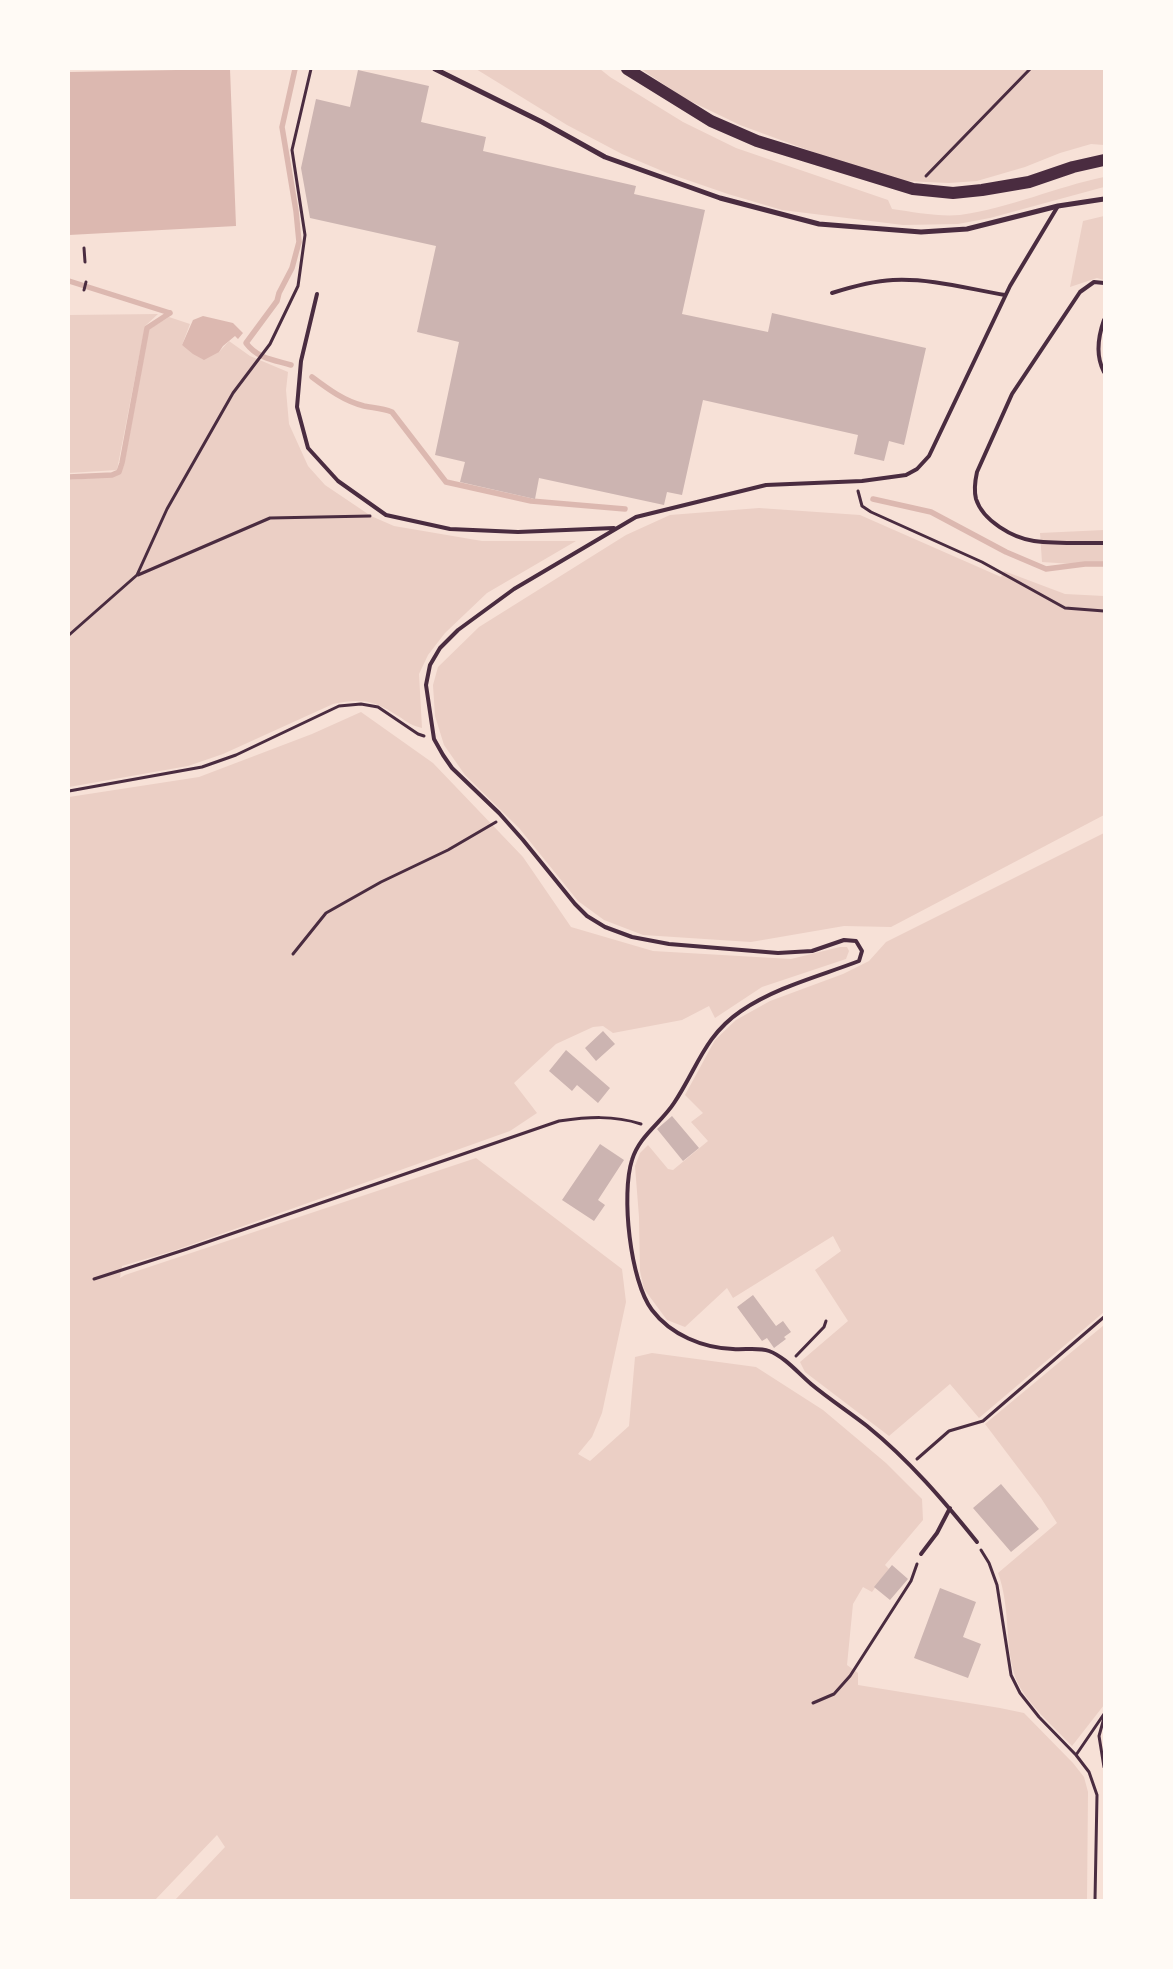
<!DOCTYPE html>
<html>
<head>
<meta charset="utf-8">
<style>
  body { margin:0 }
  #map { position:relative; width:1173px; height:1969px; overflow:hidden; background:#f7e1d7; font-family:"Work Sans",sans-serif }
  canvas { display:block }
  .frame { position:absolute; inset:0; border:70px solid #fffaf5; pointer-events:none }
</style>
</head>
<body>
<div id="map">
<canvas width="1173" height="1969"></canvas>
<div class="frame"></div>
</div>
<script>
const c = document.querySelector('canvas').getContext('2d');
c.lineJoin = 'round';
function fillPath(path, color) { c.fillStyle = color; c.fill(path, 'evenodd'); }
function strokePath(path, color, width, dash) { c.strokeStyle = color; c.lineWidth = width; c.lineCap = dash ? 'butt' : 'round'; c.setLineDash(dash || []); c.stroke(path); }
fillPath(new Path2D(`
  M476,69h124l10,8 73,45 53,26 152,52 4,9c22,3 46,8 68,6 50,-7 96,-28 144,-38v10l-114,31 -32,6 -55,1 -121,-15 -54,-16 -61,-21 -45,-19 -55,-29z
  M641,69h463v76l-13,-1 -31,9 -35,14 -48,14 -28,2 -45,-2 -31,-7 -133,-49 -56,-27z
  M1104,216v64l-7,-2 -27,9 13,-66z
  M158,314l-13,12 -28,144 -48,3v-158z
  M169,317l21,7 -8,21 37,7 10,-11 21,15 38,16 -2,18 3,34 19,42 17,19 46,31 23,10 88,15h94l-89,52 -42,40 -17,22 -9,19 3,54c-10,-2 -16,-7 -24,-12 -23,-16 -38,-18 -65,-12l-110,50 -35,12 -119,21v-307l47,-4 5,-4 3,-7 25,-136z
  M759,508l101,7 141,62 3,-6 61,23 39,2v219l-213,112 -47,-1 -93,16 -108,-7 -39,-15 -26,-19 -59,-73 -54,-53 -21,-30 -9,-29 -2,-31 5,-18 41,-40 147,-92 44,-20z
  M1104,530v36l-62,-4 -2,-29z
  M361,712l72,51 90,94 48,70 82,24 138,8 49,-12h7l2,4 -3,8 -84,28 -47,31 -6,-12 -27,14 -69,13 -10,-7 -10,1 -37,17 -42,39 23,30 -27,18 -334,119 -54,16 -2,12 5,-3 351,-117 146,111 4,33 -24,111 -10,24 -14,17 12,7 39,-35 6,-69 17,-4 104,14 67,43 63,53 36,36 1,21 -38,45 4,4 -17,23 -9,-5 -10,17 -6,61 11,8v12l142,23 24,5 49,50 11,14 4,15 -1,108h-912l50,-53 -8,-12 -62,65h-86v-1103l130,-20 113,-43z
  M1104,833v479l-125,106 -29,-34 -61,52 -84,-64 -5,-10 48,-41 -33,-51 26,-19 -8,-15 -100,62 -6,-10 -42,39 -18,-7 -23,-31 -4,-18 -1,-54 -4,-51 5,-13 8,-8 20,24 5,1 35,-29 -17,-19 12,-9 -18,-18 30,-55 21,-20 34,-19 73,-27 26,-13 17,-19z
  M1104,1325v380l-32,41c-17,-18 -47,-44 -56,-67 -12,-33 -5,-71 -18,-106l59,-50 -16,-25 -56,-74z`), '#ebcfc5');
fillPath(new Path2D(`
  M230,69l6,157 -167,9v-163z
  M203,316l30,7 10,10 -5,6 -3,-3 -12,10 -4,6 -15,8 -11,-6 -11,-9 11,-25z`), '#dcb8b0');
strokePath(new Path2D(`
  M69,281l101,32
  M291,365c-17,-5 -33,-6 -45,-22l31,-42 2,-8 13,-25 7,-26 -3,-31 -14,-84 13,-58
  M312,377c16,12 32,24 52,29 10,2 18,2 28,6l54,70 85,19 94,8
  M69,477l43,-2 7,-3 3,-9 25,-135 23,-15
  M873,499l58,13 75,40 40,17 39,-5h19`), '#dcb8b0', 5.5);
fillPath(new Path2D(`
  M358,70l71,16 -8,36 65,15 -3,14 153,35 -2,8 71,16 -23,104 86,18 4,-19 154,35 -22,97 -15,-4 -5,20 -30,-7 4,-19 -155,-35 -21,95 -15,-3 -3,13 -125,-27 -4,21 -75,-17 5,-20 -30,-7 24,-113 -42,-10 19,-86 -126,-28 -9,-50 15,-69 34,8z
  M603,1031l12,13 -19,17 -11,-13z
  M566,1050l44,38 -12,15 -21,-18 -5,6 -23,-20z
  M672,1116l27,32 -16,13 -26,-32z
  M600,1144l24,16 -26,40 7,5 -11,16 -32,-21z
  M753,1295l23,31 7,-5 8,11 -7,5 2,2 -12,9 -7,-10 -5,3 -25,-34z
  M1001,1484l38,45 -28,23 -38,-44z
  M892,1565l16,14 -18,21 -16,-13z
  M940,1588l36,14 -13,35 18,7 -13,34 -54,-20z`), '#ccb4b1');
strokePath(new Path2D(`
  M926,176l104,-107
  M84,248l1,14
  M84,290l2,-8
  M858,491l4,15 9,6 111,50 83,46 39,3
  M138,575l132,-57 100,-2
  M69,635l68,-60 30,-66 66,-116 37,-49 28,-58 7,-51 -13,-85 19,-81
  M69,791l133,-24 34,-12 103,-49 22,-2 17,3 40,27 6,2
  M293,954l33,-41 55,-31 67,-32 48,-28
  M94,1279l93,-30 372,-128c29,-4 54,-6 82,3
  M796,1356l28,-29 2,-6
  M917,1459l32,-28 34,-10 121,-104
  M981,1550l8,13 8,22 14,90 9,18 19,24 37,38 13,17 8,23 -2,105
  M813,1703l21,-9 16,-18 61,-95 6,-17
  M1104,1718l-5,18 5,31
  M1076,1755l28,-41`), '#4a2c40', 3);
strokePath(new Path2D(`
  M1104,283l-10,-1 -14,10 -68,102 -35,78c-2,9 -3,19 -1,27 7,22 37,39 58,42 23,3 47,2 70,2
  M832,293c19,-6 41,-12 61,-13 37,-2 76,9 112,15
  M317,294l-16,67 -4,46 11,41 30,33 48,34 64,14 68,3 96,-4
  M1104,320c-6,17 -9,35 0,52
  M977,1542c-33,-41 -68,-82 -110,-116 -18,-14 -38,-27 -56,-42 -13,-11 -26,-27 -42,-33 -10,-4 -25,-1 -36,-2 -30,-1 -62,-14 -81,-39 -22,-29 -31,-116 -20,-150 7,-24 29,-37 42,-57 23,-34 30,-67 67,-92 35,-24 79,-35 118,-50l3,-10 -6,-10 -12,-1 -32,11 -34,2 -109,-9 -37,-7 -27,-10 -18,-11 -12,-12 -52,-64 -24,-27 -47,-45 -9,-13 -9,-16 -8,-54 4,-20 10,-17 18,-18 56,-41 122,-72 130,-32 96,-4 44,-6 11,-6 12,-13 81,-170 48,-80
  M921,1554l16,-21 13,-25`), '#4a2c40', 4);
strokePath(new Path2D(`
  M435,69l107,53 63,35 115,41 99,26 102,8 46,-3 91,-23 46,-7`), '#4a2c40', 5);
strokePath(new Path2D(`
  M627,69l84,52 46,20 156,48 40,4 29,-3 47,-8 44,-15 31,-7`), '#4a2c40', 12);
</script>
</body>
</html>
